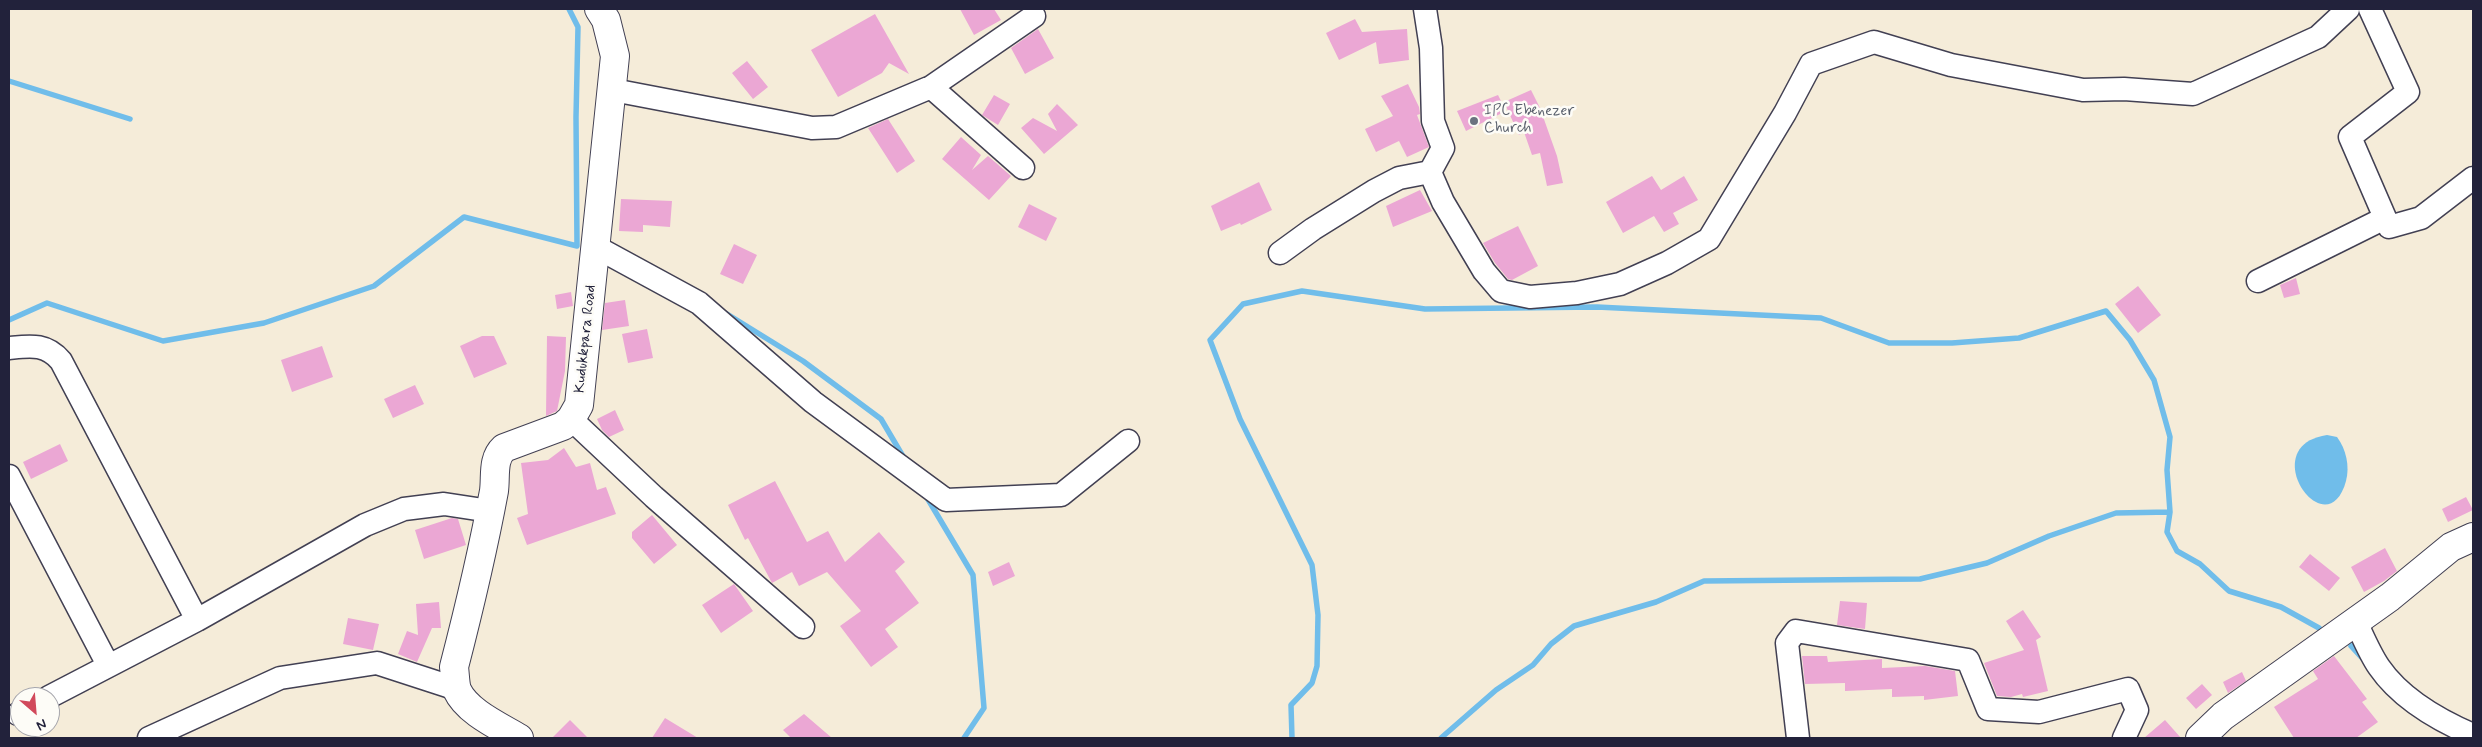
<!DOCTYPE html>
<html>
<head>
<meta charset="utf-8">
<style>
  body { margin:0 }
  #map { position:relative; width:2482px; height:747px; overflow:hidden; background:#f5ecd9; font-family:Mynerve,sans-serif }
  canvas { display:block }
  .frame { position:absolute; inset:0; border:10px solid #22223b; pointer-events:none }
  .north { position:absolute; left:10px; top:687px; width:50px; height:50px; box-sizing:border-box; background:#fdfcf7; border:1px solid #a5a5ac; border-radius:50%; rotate:153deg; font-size:14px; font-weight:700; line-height:20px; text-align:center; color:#22223b }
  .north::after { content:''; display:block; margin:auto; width:18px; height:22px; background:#d1495b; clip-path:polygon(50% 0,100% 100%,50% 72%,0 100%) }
</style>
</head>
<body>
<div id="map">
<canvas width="2482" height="747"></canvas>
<div class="frame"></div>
<div class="north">N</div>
</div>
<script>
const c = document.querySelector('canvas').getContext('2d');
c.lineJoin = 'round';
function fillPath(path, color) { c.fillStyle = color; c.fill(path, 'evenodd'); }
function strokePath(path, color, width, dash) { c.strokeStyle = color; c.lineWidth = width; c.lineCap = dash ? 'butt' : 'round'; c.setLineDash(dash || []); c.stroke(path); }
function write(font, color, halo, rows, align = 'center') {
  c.font = font + ' Mynerve,sans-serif'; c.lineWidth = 5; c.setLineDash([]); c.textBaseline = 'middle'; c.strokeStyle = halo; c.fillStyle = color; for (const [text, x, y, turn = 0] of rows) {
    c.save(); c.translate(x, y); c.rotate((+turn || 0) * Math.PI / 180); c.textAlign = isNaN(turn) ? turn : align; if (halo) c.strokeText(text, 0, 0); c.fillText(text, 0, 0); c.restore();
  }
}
fillPath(new Path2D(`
  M2327,435l10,2c9,12 13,29 9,44 -19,69 -93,-35 -19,-46z`), '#70bdea');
strokePath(new Path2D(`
  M9,81l121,38
  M727,314l76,47 78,58 23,39
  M9,320l38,-17 116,38 101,-18 110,-37 90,-69 113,29 -1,-129 2,-90 -9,-18
  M926,496l47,79 11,133 -20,30
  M2351,646l11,12
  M1292,738l-1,-33 21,-22 5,-17 1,-51 -6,-50 -72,-146 -30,-79 33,-36 59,-13 123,18 172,-2 224,11 68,25h63l67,-5 87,-27 24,29 24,40 16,57 -3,33 3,42 -3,20 10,19 23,13 29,27 52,16 38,21
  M1441,738l55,-48 37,-25 18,-21 23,-18 82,-24 48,-21 216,-2 67,-16 62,-27 67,-23 54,-1`), '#70bdea', 5.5);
fillPath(new Path2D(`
  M960,9h34l7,11 -27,15z
  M875,14l34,60 -20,-11 -7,10 -44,24 -27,-47z
  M1355,19l7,13 45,-3 2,31 -30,4 -3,-22 -37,18 -13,-27z
  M1038,29l16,29 -29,16 -14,-26z
  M747,61l21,26 -15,12 -21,-26z
  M1408,84l11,23 1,7 -3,1 12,32 -22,10 -8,-16 -23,11 -11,-23 28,-13 -12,-20z
  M1531,90l9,18 17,48 6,27 -16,3 -7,-33 -8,2 -8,-23 -5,3 -15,-33z
  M994,95l16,9 -12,21 -16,-10z
  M1498,95l8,16 -40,20 -9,-20z
  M1057,104l21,21 -34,29 -23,-26 12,-10 24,13 -9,-17z
  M888,119l27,42 -18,12 -29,-45z
  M961,137l20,18 -9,15 16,-14 23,20 -22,24 -47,-41z
  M1652,176l9,14 23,-14 14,24 -25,13 6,11 -15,8 -10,-16 -31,17 -17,-31z
  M1259,182l13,28 -31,15 -1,-2 -19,8 -10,-25z
  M1420,190l12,21 -39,16 -7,-21z
  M621,199l51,2 -2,26 -27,-2v7l-24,-1z
  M1029,204l28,14 -11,23 -28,-14z
  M1518,226l20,40 -26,14 -4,-1 -13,-16 -12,-20z
  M734,244l23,11 -14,29 -23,-10z
  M2296,278l4,16 -16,4 -4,-13z
  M2138,286l23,29 -23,18 -23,-29z
  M571,292l2,14 -16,3 -2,-14z
  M625,300l4,26 -27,4 3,-27z
  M647,329l6,29 -25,5 -6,-29z
  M482,336h12l13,28 -33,14 -14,-32z
  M547,336l19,1 -1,34 -8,40 -11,5z
  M322,346l11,31 -41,15 -11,-32z
  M415,385l9,19 -31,14 -9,-19z
  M615,410l9,20 -15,7 -7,-7 -5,-11z
  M60,444l8,17 -37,18 -8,-17z
  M564,448l12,19 14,-4 7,27 9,-3 10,27 -89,31 -10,-27 11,-4 -7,-51 27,-3z
  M775,481l32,61 21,-11 17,31 34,-30 26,30 -10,9 24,32 -34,26 13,18 -27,20 -31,-41 21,-15 -34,-39 -28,14 -7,-14 -20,11 -24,-45 -3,2 -17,-35z
  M2466,497l7,13 -25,12 -6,-13z
  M652,515l25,30 -23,19 -22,-26v-6z
  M452,518l6,1 8,26 -42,14 -9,-29z
  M2385,548l12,23 -13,10 -20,11 -13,-25z
  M2310,554l30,24 -11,13 -30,-24z
  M1009,562l6,14 -22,10 -5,-14z
  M734,584l19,27 -32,22 -19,-28z
  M1840,601l27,2 -2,26 -28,-4z
  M439,602l2,26h-9l-15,34 -19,-8 9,-23 11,4 -2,-31z
  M2023,610l18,27 -5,3 12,51 -25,6 -1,-3 -11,3 -14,-1 -13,-33 40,-13 -18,-29z
  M348,618l31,6 -6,26 -30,-6z
  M1802,656h25l1,6 54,-3v9l43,-2 30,5 3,25 -34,4v-4l-32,1v-8l-47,2v-8l-40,1z
  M2334,656l33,43 -5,3 16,20 -22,16h-62l-20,-31 44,-28 -5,-8z
  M2242,672l4,9 -18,12 -5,-11z
  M2202,684l10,11 -16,14 -10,-11z
  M804,714l28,24h-41l-8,-8z
  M665,718l33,20h-46z
  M570,720l18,18h-36z
  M2165,720l16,18h-37z`), '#eba7d4');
const minor = new Path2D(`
  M2370,9l38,83 -58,45 39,90 32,-9 52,-40
  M931,87l92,81
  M613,90l199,38 24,-1 95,-40 103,-71
  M1430,172l13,30 41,69 17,20 29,6 47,-4 43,-9 47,-21 42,-24 76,-126 26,-49 63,-22 77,23 132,25 41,-1 69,5 125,-57 30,-28
  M596,247l103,56 114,99 133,98 115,-5 67,-54
  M1280,253l33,-24 61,-38 25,-13 31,-6 13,-24 -10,-27 -2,-73 -6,-39
  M2258,281l127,-63
  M9,348c21,-2 37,-5 52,13l136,259
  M571,419l83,78 149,130
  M9,476l99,189
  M2356,622c7,15 14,32 23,45 22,32 59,53 94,68
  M49,697l148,-77 168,-95 39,-16 40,-5 46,7
  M18,714l2,-1
  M149,738l131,-60 97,-15 80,26
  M1798,738l-11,-95 9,-12 172,29 20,49 51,3 89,-23 9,21 -13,28`);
const tertiary = new Path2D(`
  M519,738c-20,-12 -52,-26 -62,-48 -2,-6 -2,-16 -3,-23 15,-58 29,-117 40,-176 2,-15 -2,-32 10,-43l59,-22 8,-7 8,-14 36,-349 -9,-36 -7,-11
  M2200,738l23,-22 167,-119 61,-50 22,-10`);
strokePath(minor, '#424053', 25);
strokePath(tertiary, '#424053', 30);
strokePath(minor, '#fff', 22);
strokePath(tertiary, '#fff', 28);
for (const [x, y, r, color] of [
  [1474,121,5,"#6b7280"]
]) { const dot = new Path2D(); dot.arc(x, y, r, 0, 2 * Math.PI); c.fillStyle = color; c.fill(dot); strokePath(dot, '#fdfcf7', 2); }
write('15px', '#5b616d', '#fdfcf7', [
  ["IPC Ebenezer",1484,112],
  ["Church",1484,129]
], 'left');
write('15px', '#22223b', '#fdfcf7', [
  ["Kudukkpara Road",586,339,-84]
]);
</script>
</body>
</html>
